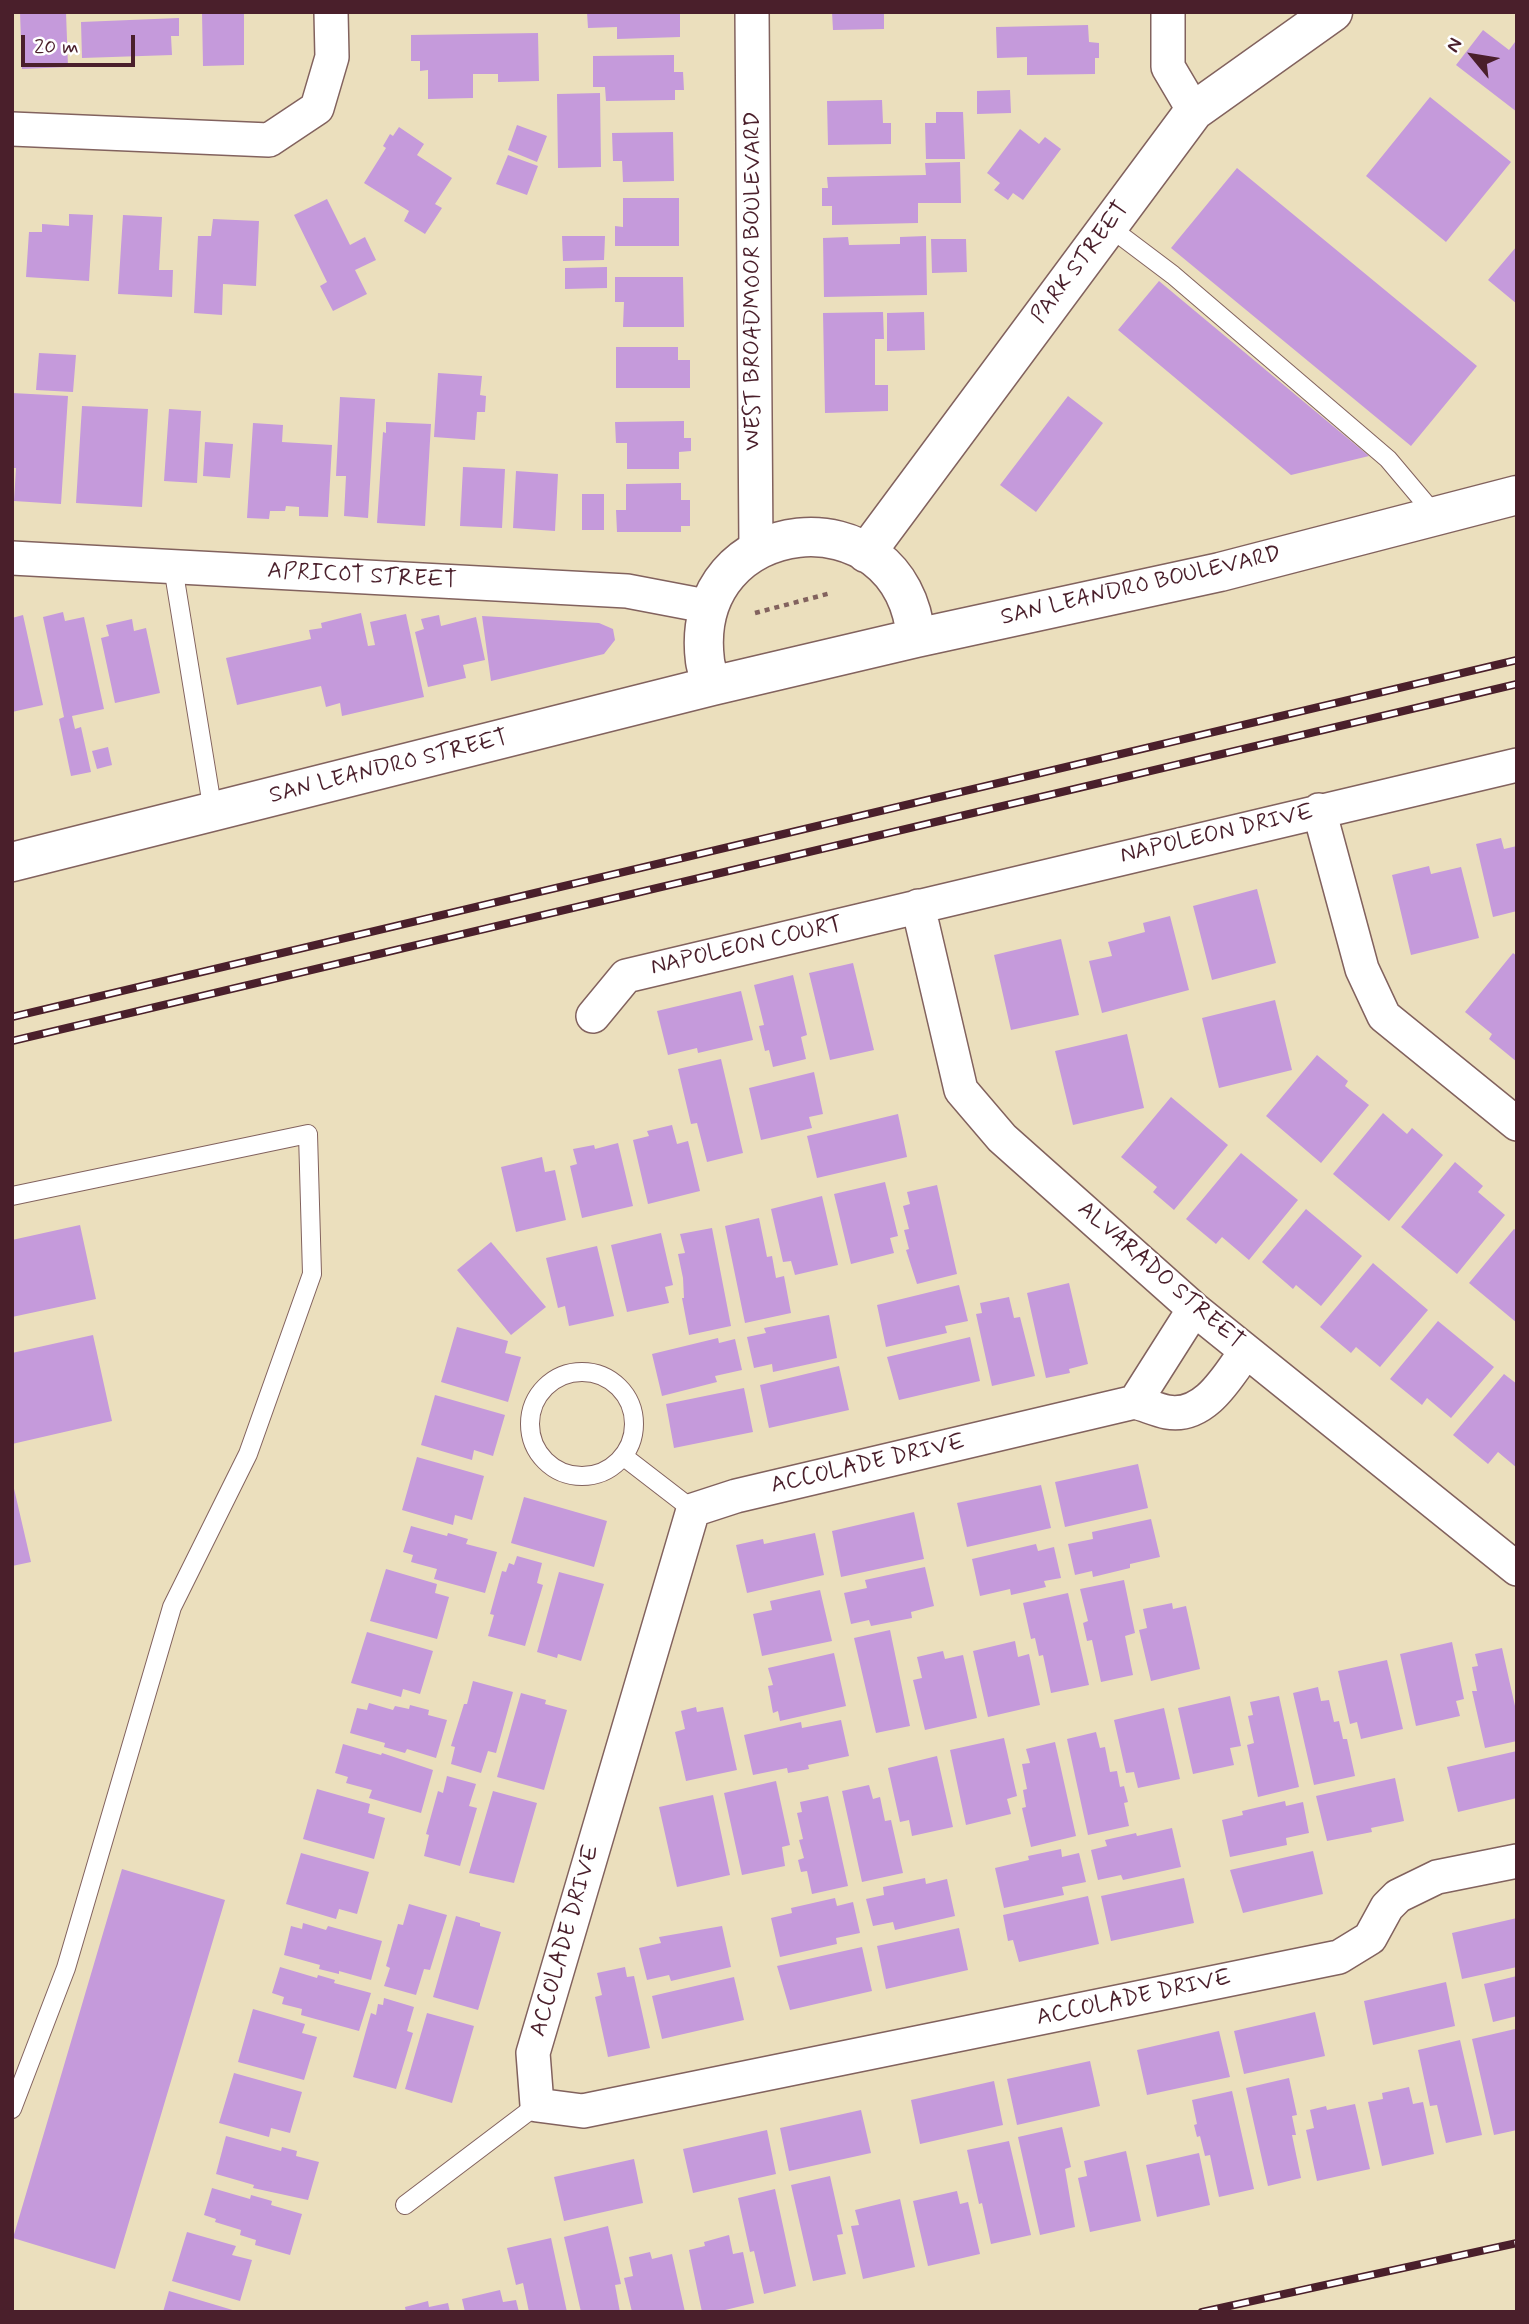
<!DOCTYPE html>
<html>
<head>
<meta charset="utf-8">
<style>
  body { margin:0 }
  #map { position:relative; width:1529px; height:2324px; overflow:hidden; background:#ebdfbd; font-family:Mynerve,sans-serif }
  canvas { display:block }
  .frame { position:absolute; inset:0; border:14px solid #4a1f2b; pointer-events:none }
  .north { position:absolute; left:1438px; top:21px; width:70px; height:70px; -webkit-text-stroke:5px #fff; paint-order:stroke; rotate:300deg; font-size:19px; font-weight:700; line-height:28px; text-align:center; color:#4a1f2b }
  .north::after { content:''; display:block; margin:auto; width:24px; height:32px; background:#4a1f2b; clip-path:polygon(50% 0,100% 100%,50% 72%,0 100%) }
  .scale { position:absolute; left:21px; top:35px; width:114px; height:32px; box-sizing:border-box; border:4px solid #4a1f2b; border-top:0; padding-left:9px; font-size:21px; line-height:24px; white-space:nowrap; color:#4a1f2b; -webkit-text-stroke:5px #fff; paint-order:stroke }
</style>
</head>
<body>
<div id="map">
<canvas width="1529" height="2324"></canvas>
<div class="frame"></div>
<div class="north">N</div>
<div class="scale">20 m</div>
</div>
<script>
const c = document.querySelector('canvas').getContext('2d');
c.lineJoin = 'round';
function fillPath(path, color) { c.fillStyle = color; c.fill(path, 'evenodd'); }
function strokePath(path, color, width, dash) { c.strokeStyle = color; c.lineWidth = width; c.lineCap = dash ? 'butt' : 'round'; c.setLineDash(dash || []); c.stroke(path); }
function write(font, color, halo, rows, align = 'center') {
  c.font = font + ' Mynerve,sans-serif'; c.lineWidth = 5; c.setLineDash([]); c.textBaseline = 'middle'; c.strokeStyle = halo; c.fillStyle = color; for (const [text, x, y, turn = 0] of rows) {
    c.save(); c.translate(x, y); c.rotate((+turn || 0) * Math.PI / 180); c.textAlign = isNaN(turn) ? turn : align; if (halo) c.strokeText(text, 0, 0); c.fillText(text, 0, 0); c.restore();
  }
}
fillPath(new Path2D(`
  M20,12h46l2,55 -46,2z
  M202,12h42v53l-41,1z
  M587,12h93v25l-63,2v-12l-29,1z
  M832,12h52v17l-51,1z
  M179,18v18h-8l1,19 -90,3 -1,-36z
  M1088,25l1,17 10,1v15h-4v16l-68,1v-18l-30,1 -1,-31z
  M1483,30l26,20 6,-8 2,1v69l-61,-47z
  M538,33l1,48 -41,1v-8h-25v24l-45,1v-29l-8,1v-10h-9v-26z
  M674,55v17h9l1,18h-9v10l-69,1 -1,-14h-12v-31z
  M1010,90l1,23 -34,1v-23z
  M600,93l1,74 -43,1 -1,-74z
  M1430,97l81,65 -65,80 -80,-66z
  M882,100l1,23h8v21l-63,1 -1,-44z
  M936,112h27l2,47h-39l-1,-36h11z
  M517,125l30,11 -10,26 -29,-12z
  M399,127l25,17 -7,11 35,23 -17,26 7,4 -17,26 -21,-13 5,-10 -45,-28 22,-35 -3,-2 7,-12 3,2z
  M1020,129l19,15 6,-7 16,12 -38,51 -10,-7 -5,7 -14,-10 6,-7 -13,-10z
  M673,132l1,49 -51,1 -1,-21h-9l-1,-28z
  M508,155l30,11 -11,29 -31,-11z
  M960,162l1,41h-43v20l-86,2v-19h-10v-18h6l-1,-11 99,-2 -1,-12z
  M1237,168l240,198 -66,80 -240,-198z
  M623,198h56v48h-64v-20l8,1z
  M327,199l23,46 15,-8 11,23 -21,10 12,24 -34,17 -13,-25 7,-4 -33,-67z
  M69,214l24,1 -4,66 -63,-4 3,-45h13v-8l27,2z
  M123,215l39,2 -3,53h14l-1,27 -54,-3z
  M213,219l46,2 -3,65 -33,-2 -1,31 -28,-2 4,-77h13z
  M562,236h43l-1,24 -41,1z
  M926,236l1,59 -103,2 -1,-59 25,-1 1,8 51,-1v-7z
  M931,239h35l1,33 -35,1z
  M1517,246v58l-29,-24z
  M607,267v21l-42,1v-21z
  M615,277h68l1,50h-61l1,-25h-9z
  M1159,281l210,175 -78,19 -173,-145z
  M883,312l1,27h-9v46h13v26l-63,2 -2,-100z
  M924,312l1,38 -38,1v-38z
  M616,347h62v13h12v28h-74z
  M39,353l37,2 -3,37 -37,-2z
  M438,373l44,3 -2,19 6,1 -1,16h-8l-2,28 -41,-3z
  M12,393l56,3 -7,108 -47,-3 2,-33h-4z
  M1068,396l35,27 -67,89 -36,-27z
  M340,397l35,2 -7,119 -24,-2 2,-40h-10z
  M82,406l66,3 -6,98 -66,-4z
  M169,409l32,2 -4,72 -33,-2z
  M684,421v17h7v13l-12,1v17h-52v-26h-11l-1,-21z
  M386,422l45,2 -6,102 -48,-3 6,-91 3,1z
  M253,423l30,2 -1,17 50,3 -4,72 -29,-1v-9l-13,-1 -1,5h-15l-1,8 -22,-1z
  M205,442l28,2 -3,34 -27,-2z
  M463,467l42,2 -3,59 -42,-2z
  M516,471l42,3 -3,57 -42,-3z
  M681,483v17h9v26h-9v6h-64l-1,-22h10v-26z
  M582,494h22v36h-22z
  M63,612l2,9 19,-4 20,92 -32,7 3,13 6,-2 10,45 -20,4 -12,-57 5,-2 -21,-100z
  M361,613l7,33 7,-1 -5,-23 36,-8 18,83 -82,19 -2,-13 -14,4 -5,-21 -84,19 -11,-47 85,-19 -2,-9 13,-2 -1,-5z
  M23,615l20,90 -31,7v-94z
  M439,615l2,11 35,-9 9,43 -22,5 3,13 -38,9 -13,-55 9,-3 -3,-10z
  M482,616l117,7 14,6 2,11 -11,14 -113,27z
  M132,619l2,12 12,-3 14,65 -45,10 -14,-65 8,-2 -3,-11z
  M108,747l4,18 -15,4 -5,-18z
  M1501,838l3,11 13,-3v65l-24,6 -17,-73z
  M1429,866l2,8 30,-7 18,71 -68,17 -19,-80z
  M1257,889l19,74 -64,17 -19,-74z
  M1170,916l19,74 -87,23 -13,-52 23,-5 -4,-14 37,-10 -2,-9z
  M1061,939l18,76 -68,15 -17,-75z
  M1513,953l4,3v106l-28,-23 3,-5 -27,-22z
  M853,963l21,87 -44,10 -21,-87z
  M793,975l14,60 -6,2 5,22 -33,8 -4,-17 -4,1 -6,-25 5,-1 -10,-40z
  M741,991l12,49 -55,13 -1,-5 -29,7 -11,-44z
  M1275,1000l17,70 -73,18 -17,-70z
  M1127,1034l17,74 -71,17 -18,-74z
  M1317,1055l31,26 -3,5 24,19 -48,58 -55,-47z
  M721,1059l22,94 -36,9 -10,-39 -6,1 -13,-55z
  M814,1072l9,42 -14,3 3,11 -51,12 -12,-52z
  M1171,1097l57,48 -54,65 -21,-18 4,-5 -36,-30z
  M1383,1113l24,21 5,-6 31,27 -54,66 -56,-47z
  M898,1114l9,43 -90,21 -10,-42z
  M672,1125l5,19 11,-3 12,50 -52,13 -15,-64 16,-4 -2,-5z
  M618,1143l15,63 -51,12 -12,-52 7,-2 -4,-15 21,-4 1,4z
  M1241,1153l57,47 -49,60 -27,-23 -6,7 -30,-25z
  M542,1157l3,15 10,-2 11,50 -50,12 -15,-65z
  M1455,1162l28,24 -5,6 27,23 -48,59 -56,-47z
  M885,1182l13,54 -8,2 4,15 -43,11 -17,-70z
  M937,1185l20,89 -40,10 -11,-34 3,-1 -5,-19 5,-1 -6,-23 7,-2 -3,-12z
  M822,1196l16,69 -43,10 -4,-14 -8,1 -12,-53z
  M1306,1209l56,47 -41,50 -25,-21 -3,4 -31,-27z
  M759,1218l8,39 5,-1 4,22 8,-2 7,37 -46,10 -20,-97z
  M80,1225l16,74 -84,18v-77z
  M712,1228l19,98 -42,9 -7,-37h2l-1,-20 -5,-24 7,-1 -5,-19z
  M1514,1229l3,2v92l-48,-40z
  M661,1233l12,52 -8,2 4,16 -42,9 -16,-67z
  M491,1242l55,65 -35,28 -54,-65z
  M597,1246l17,70 -45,10 -4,-20 -7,2 -12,-50z
  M1373,1263l55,47 -48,57 -24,-20 -5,6 -31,-26z
  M1069,1283l19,81 -19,5 1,4 -24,5 -19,-85z
  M959,1285l9,36 -23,5 2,7 -61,14 -9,-42z
  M1009,1297l5,21 6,-1 15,59 -43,10 -16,-72 6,-1 -2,-10z
  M829,1315l8,43 -64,14 -1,-8 -18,4 -7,-31 19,-4 -2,-5z
  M1438,1321l56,46 -43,51 -24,-20 -5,7 -32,-26z
  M457,1327l51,14 -3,12 16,4 -13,45 -67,-20z
  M93,1335l19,86 -100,23v-91z
  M970,1337l10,44 -81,19 -12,-43z
  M718,1338l1,5 16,-4 7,31 -27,6 2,6 -55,14 -10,-42z
  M839,1366l10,44 -80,18 -9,-43z
  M1504,1374l13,10v84l-19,-16 -10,12 -35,-29z
  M744,1388l9,44 -79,16 -8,-44z
  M435,1395l70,20 -12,41 -19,-6 -2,10 -51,-15z
  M417,1457l67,19 -12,44 -17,-5 -2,10 -51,-15z
  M1138,1464l10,44 -83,19 -10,-45z
  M12,1480l19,82 -19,4z
  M1041,1485l10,43 -84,19 -10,-44z
  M524,1497l83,24 -13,46 -83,-24z
  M914,1512l10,47 -83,18 -9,-46z
  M1151,1519l9,38 -30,7v4l-37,9 -1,-6 -17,4 -7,-31 25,-5 -1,-7z
  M411,1526l36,10 1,-3 20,6 -2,5 31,8 -12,41 -51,-14 3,-10 -26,-7 2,-7 -10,-3z
  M815,1533l9,42 -77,18 -11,-48 27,-6 1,5z
  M1036,1544l2,7 16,-4 7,31 -17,3 2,6 -35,8 -1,-6 -30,7 -8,-37z
  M517,1556l25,7 -5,20 6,2 -18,61 -37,-10 6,-21 -4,-1 12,-43 4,1 3,-9 5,2z
  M925,1567l9,39 -23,6 1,6 -41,8 -2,-6 -18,4 -7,-31 23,-5 -2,-8z
  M386,1569l51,15 -2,9 14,4 -12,42 -67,-18z
  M559,1572l45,12 -23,77 -23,-7 -1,4 -20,-6z
  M1124,1580l11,53 -10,3 8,39 -32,7 -9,-42 -5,1 -4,-18 5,-2 -8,-32z
  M820,1590l12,51 -70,15 -9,-42 19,-4 -2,-9z
  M1068,1593l21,92 -38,8 -8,-38 -4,1 -4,-18 -4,1 -8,-36z
  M1172,1603l1,6 13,-3 14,63 -49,12 -12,-51 8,-2 -4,-19z
  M890,1630l20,96 -34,7 -22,-95z
  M367,1632l66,19 -13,43 -17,-5 -2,8 -50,-14z
  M1015,1641l3,16 11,-3 11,51 -52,12 -15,-66z
  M1452,1642l12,57 -8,2 4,15 -44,10 -16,-72z
  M1502,1648l15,67v26l-32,7 -13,-57h5l-5,-24 6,-1 -3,-12z
  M943,1651l2,8 18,-4 14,63 -52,12 -12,-50 9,-2 -5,-21z
  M834,1653l12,53 -66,15 -2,-10 -5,2 -5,-27 5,-1 -5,-17z
  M1387,1660l16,69 -42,10 -4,-17 -7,2 -12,-53z
  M473,1681l40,11 -17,61 -8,-2 -7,22 -30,-9 4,-17 -4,-1 13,-42h3z
  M1318,1687l3,14 8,-1 5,22 5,-1 4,18h4l8,37 -41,9 -21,-92z
  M521,1693l25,7 -1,4 22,6 -23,80 -47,-13z
  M1230,1696l11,50 -11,2 4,17 -41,9 -15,-66z
  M1279,1696l20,91 -41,10 -11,-52 7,-2 -6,-27 5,-1 -3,-13z
  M369,1703l24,7 2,-4 14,3 1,-4 19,5 -1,5 19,5 -11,38 -29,-9 -2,4 -21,-6 1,-4 -35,-10 7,-25 10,2z
  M696,1707l1,5 26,-5 14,63 -51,11 -11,-49 10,-3 -4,-18z
  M1164,1708l16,71 -42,9 -4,-16 -8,1 -12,-53z
  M841,1720l8,36 -41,9 1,4 -21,4 -1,-5 -34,7 -9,-40 57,-13 1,6z
  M1096,1732l4,16 5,-1 5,25 7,-1 3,16 4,-1 4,16 -4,1 5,23 -41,9 -21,-96z
  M1004,1738l13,58 -10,3 4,15 -45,11 -16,-75z
  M1055,1742l21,94 -45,11 -9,-39 4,-1 -3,-17 4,-1 -5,-25 8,-1 -4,-14z
  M343,1744l38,11 1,-2 51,17 -12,43 -52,-15 3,-8 -26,-7 2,-6 -13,-4z
  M1517,1751v47l-59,14 -11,-45z
  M937,1756l16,71 -41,9 -3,-16 -9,2 -12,-54z
  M447,1776l29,8 -7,22 8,2 -17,58 -36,-10 5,-21 -3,-1 12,-43 5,2z
  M1395,1778l9,43 -33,7 1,4 -45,9 -11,-45z
  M776,1781l14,64 -8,2 3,19 -43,9 -18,-82z
  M869,1785l4,14 7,-2 5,24 6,-1 12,53 -41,9 -20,-91z
  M317,1789l53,15 -2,9 17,5 -11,41 -71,-20z
  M493,1791l44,12 -23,80 -45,-10z
  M713,1795l17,80 -53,12 -18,-80z
  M828,1796l20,90 -36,8 -5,-23 -6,1 -3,-12 6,-2 -5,-18 4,-1 -6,-26 5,-1 -2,-10z
  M1285,1801l1,5 17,-4 6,31 -23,5 1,7 -57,12 -8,-37 21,-5 -1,-4z
  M1172,1828l9,39 -58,13 -2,-5 -23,5 -7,-30 16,-4 -2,-6 31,-7 1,3z
  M1061,1849l1,8 17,-4 7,29 -24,5 2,8 -60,13 -9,-40 34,-8 -1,-4z
  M1313,1851l10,43 -80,19 -13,-43z
  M301,1853l68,19 -12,42 -18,-5 -3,10 -50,-15z
  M122,1869l103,31 -110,369 -102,-31z
  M925,1878l1,6 21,-5 8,37 -60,14 -2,-8 -20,4 -7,-27 18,-4 -1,-8z
  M1184,1878l10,45 -83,18 -10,-45z
  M1088,1896l11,48 -80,18 -6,-22 -5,1 -5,-26z
  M835,1898l2,8 16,-4 7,31 -24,5 1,6 -57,13 -9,-39 21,-5 -1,-5z
  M409,1904l38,11 -17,55 -6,-1 -8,26 -32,-9 6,-18 -4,-2 12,-42 5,1z
  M456,1916l24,7v3l21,6 -23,78 -45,-13z
  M1517,1918v49l-55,12 -10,-46z
  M303,1923l23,7 2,-4 54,15 -11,39 -32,-9v3l-20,-5 1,-4 -36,-10 7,-29 11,3z
  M722,1926l9,41 -60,14 -2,-6 -22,5 -8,-32 22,-5 -2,-6z
  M959,1928l9,42 -82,19 -9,-43z
  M862,1947l10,44 -82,19 -13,-44z
  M280,1967l37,11 1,-3 17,5 -1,3 37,10 -12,38 -58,-16 1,-6 -20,-5 2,-7 -12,-4z
  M625,1967l2,10 7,-1 16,72 -42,9 -13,-60 7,-2 -5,-22z
  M1517,1976v40l-24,6 -9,-38z
  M734,1977l10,43 -82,19 -10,-43z
  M1446,1982l9,44 -82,19 -9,-44z
  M384,1998l30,9 -7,24 6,2 -17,56 -43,-12 18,-64 5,2 2,-11 5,1z
  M253,2009l52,15 -3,9 15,4 -13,43 -66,-18z
  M1315,2012l10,44 -81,18 -10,-43z
  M427,2013l47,13 -22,77 -47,-14z
  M1515,2029l2,101 -23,5 -22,-96z
  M1219,2031l11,46 -83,18 -10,-45z
  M1460,2040l22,95 -36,8 -9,-38 -7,1 -12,-56z
  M1090,2061l10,45 -83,19 -10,-46z
  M234,2073l68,19 -12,41 -19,-5 -2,9 -50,-14z
  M1289,2078l8,37 -5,1 4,19h-4l9,43 -33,8 -22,-98z
  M994,2081l9,44 -83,19 -9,-44z
  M1409,2087l4,17 10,-2 11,52 -52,12 -14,-64 15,-3 -1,-6z
  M1232,2091l22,98 -35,8 -9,-42 -5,1 -5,-20 -3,1 -3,-12 3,-1 -5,-24z
  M1355,2104l15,65 -53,12 -11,-51 8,-2 -4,-18 16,-4 1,4z
  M861,2110l10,43 -82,18 -9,-43z
  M1062,2127l9,40 -6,2 10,58 -35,8 -22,-98z
  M767,2130l9,44 -83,19 -10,-44z
  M226,2136l55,15 1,-4 15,4 -1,5 23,6 -11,38 -55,-12 1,-3 -38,-11z
  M1009,2141l22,94 -40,9 -9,-41 -3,1 -12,-54z
  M1126,2151l15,70 -51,11 -12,-54 9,-2 -3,-15z
  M1199,2153l11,52 -53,12 -11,-52z
  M634,2159l9,44 -79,18 -10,-44z
  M830,2176l13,58 -6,1 9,39 -33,7 -22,-96z
  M212,2188l38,11 1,-4 21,6 -1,4 31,9 -12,41 -35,-10 1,-5 -16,-5 1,-5 -26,-8 1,-3 -12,-4z
  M775,2189l21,97 -32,8 -10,-43 -4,1 -12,-54z
  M957,2191l3,13 8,-2 12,52 -52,12 -15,-65z
  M900,2199l15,68 -52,12 -12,-53 8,-1 -4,-15z
  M608,2226l13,58 -6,1 5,27h-39l-17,-75z
  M187,2232l49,14 -4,9 20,5 -12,41 -68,-20z
  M729,2235l4,19 10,-2 11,51 -37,9h-15l-13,-62 16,-4 -1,-4z
  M551,2238l16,74h-38l-6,-29 -7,2 -9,-37z
  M650,2252l2,7 20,-5 13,58h-53l-8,-34 9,-2 -4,-19z
  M500,2290l3,12 13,-2 3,12h-54l-3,-13z
  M169,2291l67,20v1h-73z
  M428,2301l1,6 19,-4 2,9h-44l-1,-5z`), '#c59adb');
const lane = new Path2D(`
  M1108,226l65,49 215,184 48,57
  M173,567l40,245
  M12,1196l296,-62 4,140 -64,180 -76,153 -106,361 -54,141
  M530 1424a52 52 0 1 1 104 0a52 52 0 1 1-104 0Z
  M623,1456l70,54
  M405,2205l132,-100`);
const street = new Path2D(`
  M752,12l4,538
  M1168,12v55l26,44
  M12,129l257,11 48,-32 15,-51 -1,-45
  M12,558l615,33 84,16
  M1319,810l43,159 22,47 133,108
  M918,906l43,184 41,48 192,171 323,260
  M593,1016l33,-40 891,-211
  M1246,1351c-18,25 -41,68 -79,61 -10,-2 -21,-7 -32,-10l-399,94 -43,14 -160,543 4,52 46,6 756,-154 31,-19 17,-31 11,-11 39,-19 80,-16
  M1135,1402l59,-93`);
const secondary = new Path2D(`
  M866,553l328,-442 139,-99
  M712,686c-2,-8 -6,-17 -7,-25 -19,-149 198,-172 211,-23
  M12,862l700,-176 204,-48 304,-66 297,-77`);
strokePath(lane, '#82625e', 20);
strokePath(street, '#82625e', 36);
strokePath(secondary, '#82625e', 41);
strokePath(new Path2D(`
  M755,613l76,-20`), '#82625e', 4.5, [5, 5]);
strokePath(lane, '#fff', 18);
strokePath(street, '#fff', 33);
strokePath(secondary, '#fff', 38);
const rail = new Path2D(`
  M12,1017l1505,-357
  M12,1041l1505,-357
  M1202,2312l315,-69`);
strokePath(rail, '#4a1f2b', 8);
strokePath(rail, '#fff', 5, [16]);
write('23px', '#4a1f2b', '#fff', [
  ["PARK STREET",1081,263,-53],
  ["WEST BROADMOOR BOULEVARD",754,281,-90],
  ["APRICOT STREET",362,577,3],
  ["SAN LEANDRO BOULEVARD",1141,587,-13],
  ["SAN LEANDRO STREET",389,768,-14],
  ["NAPOLEON DRIVE",1217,835,-13],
  ["NAPOLEON COURT",747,947,-13],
  ["ALVARADO STREET",1160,1276,41],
  ["ACCOLADE DRIVE",868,1465,-13],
  ["ACCOLADE DRIVE",566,1941,-74],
  ["ACCOLADE DRIVE",1134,1999,-12]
]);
</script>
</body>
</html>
